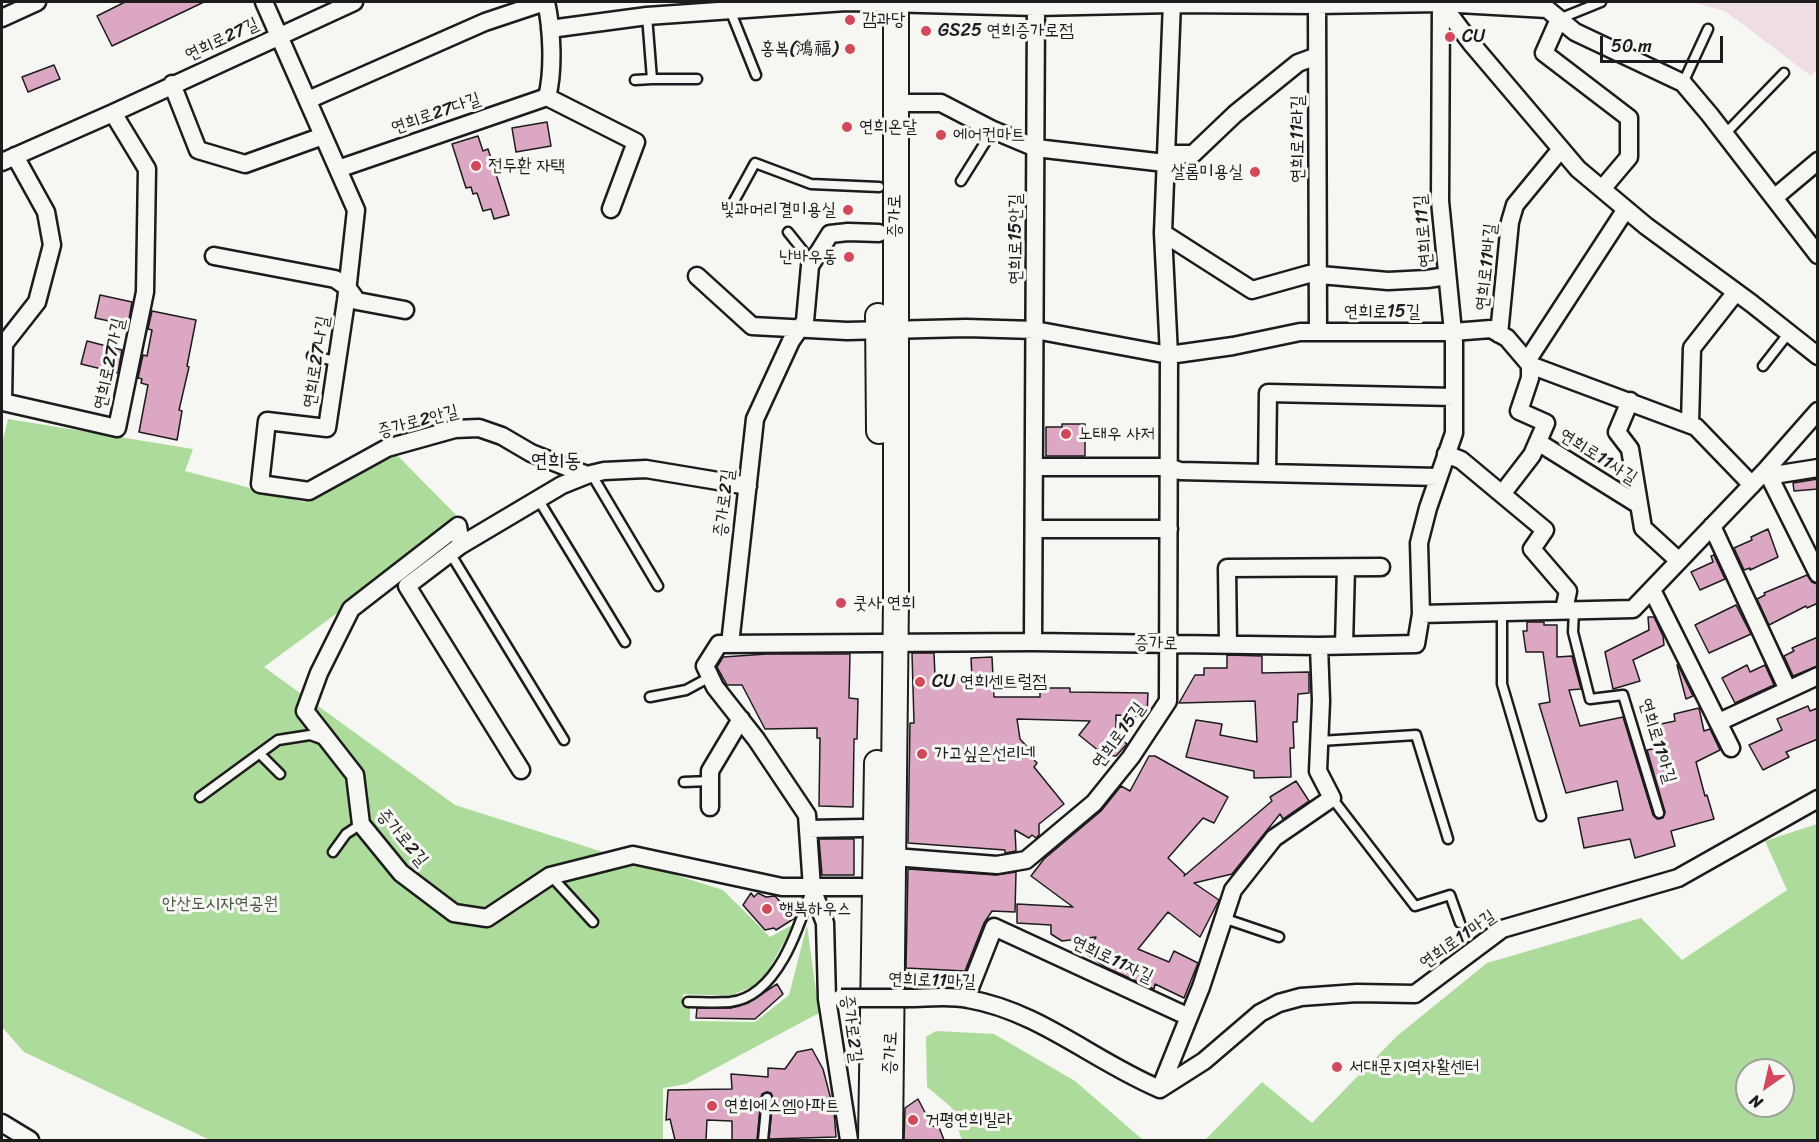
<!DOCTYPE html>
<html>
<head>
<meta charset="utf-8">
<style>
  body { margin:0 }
  #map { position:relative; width:1819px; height:1142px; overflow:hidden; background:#f6f6f2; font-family:Sriracha,sans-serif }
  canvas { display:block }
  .frame { position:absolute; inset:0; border:3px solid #1c1c1c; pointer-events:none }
  .north { position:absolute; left:1735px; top:1058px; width:60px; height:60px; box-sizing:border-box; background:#f6f6f2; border:2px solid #9f9f9c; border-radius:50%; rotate:214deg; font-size:16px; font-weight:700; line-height:24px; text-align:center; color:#1c1c1c }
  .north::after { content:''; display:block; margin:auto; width:21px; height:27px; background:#d1495b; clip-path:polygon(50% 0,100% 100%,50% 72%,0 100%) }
  .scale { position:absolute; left:1600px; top:36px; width:123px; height:27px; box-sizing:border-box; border:3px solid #1c1c1c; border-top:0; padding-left:8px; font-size:18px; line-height:21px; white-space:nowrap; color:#1c1c1c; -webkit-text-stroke:4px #f6f6f2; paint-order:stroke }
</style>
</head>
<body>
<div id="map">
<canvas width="1819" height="1142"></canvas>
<div class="frame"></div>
<div class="north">N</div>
<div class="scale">50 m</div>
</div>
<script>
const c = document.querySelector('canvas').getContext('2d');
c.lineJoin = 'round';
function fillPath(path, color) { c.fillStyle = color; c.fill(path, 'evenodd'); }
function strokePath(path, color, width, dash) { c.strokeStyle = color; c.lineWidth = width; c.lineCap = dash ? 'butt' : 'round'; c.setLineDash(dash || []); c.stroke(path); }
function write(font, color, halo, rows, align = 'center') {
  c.font = font + ' Sriracha,"LXGW WenKai TC","Poor Story",sans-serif'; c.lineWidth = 6; c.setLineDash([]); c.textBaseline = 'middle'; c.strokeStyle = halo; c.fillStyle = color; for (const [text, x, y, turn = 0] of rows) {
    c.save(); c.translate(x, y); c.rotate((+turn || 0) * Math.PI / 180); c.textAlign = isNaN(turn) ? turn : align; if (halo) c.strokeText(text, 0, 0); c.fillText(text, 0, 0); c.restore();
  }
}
fillPath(new Path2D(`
  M1691,2h126v67l-6,7 -86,-65z`), '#eedee4');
fillPath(new Path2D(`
  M8,419l185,30 -8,22 119,31 90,-50 68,69 -198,146 191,138 268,85 47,47 24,-13 -27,49 -15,14 -23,9 -46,-2v11l7,2v14l65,1 34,-27 18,-70 12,88 -133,71 -23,4v52h-455v-1l-184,-87 -22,-25v-583z
  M1817,824v316h-612l57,-58 50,41 85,-87 90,-73 154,-45 41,42 105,-70 -22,-49zM1747,1070h36v36h-36z
  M936,1031l58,3 81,47 68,59h-181l-11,-33 -24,-20 -1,-50z`), '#addb9b');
const building = new Path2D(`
  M125,2h79l-92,44 -15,-30z
  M54,65l6,14 -32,13 -6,-15z
  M547,122l4,24 -35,6 -4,-24z
  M478,136l5,15 5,-2 21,66 -15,4 -3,-10 -8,2 -6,-18 -4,1 -2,-7 -5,1 -14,-44z
  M100,295l32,7 -4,23 -33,-7z
  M152,311l44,9 -9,46 2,1 -10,43 3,1 -5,29 -38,-8 9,-47 -7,-2 1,-4 -4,-1 5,-23 4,1 5,-26 -4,-1z
  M87,341l35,9 -4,23 -37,-9z
  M1062,424h23v32h-39v-29h16z
  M1818,479v10l-24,2 -1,-8z
  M1768,529l10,28 -28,13v-2l-6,2 -10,-22 18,-8 -1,-3z
  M1714,555l11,24 -25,11 -9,-18 22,-10 -2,-6z
  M1807,575l5,7 6,2v19l-11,5 -1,-2 -37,19 -12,-26 8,-4 -1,-2z
  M1736,605l15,29 -42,19 -14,-28z
  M1648,617h6l9,19 1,9 -31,15 7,21 -27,8 -8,-37 44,-22z
  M1527,622h17v3h13v32l15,-1 9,33 -12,1 11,36 43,-9 30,98 4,4 6,-1 2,-6 -18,-62 15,-3 -6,-22 19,-4 -1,-7 25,-6 5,23 6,-2 10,21 -24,12 9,34 2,-1 7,24 -43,12 4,15 -40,12 -5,-19 -46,9 -6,-30 45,-8 -6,-29 -51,12 -27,-89 11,-2 -7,-50h-17l-3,-21h4z
  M1818,637v29l-25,10 -9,-20 10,-5 -2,-3z
  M912,653h22l1,23 37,3 -1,-21 21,-1 2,40h46v-9h30v4l78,1 -1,21 -2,3 -29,-2v20l11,9 -11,12 -12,-1 -25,-20 11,-14 -73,-2 3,20 12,13 -2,4 7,7 -3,4 30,37 -25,20v11l-3,3 -4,-3 -3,3 -14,-8 1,21 -11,2v-3l-97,-7 2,-120h4z
  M767,654h83l-1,44 9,1 -1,40h-3l-1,68 -34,-1 1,-68h-3v-10l-52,1 -23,-44h-15l-10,-18 6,-10z
  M1227,655l35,1v17l47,-1v21l-11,1 -1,28h-4l1,26h-4l1,29 -37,1v-7l-68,-14 10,-37 26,4 -2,11 37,7 -2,-41 -76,2 16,-28h9v-7h23z
  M1677,665h1l15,31 -7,3z
  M1747,665l3,7 15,-7 9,20 -39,18 -13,-25z
  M1808,706l2,5 8,-3v31l-32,13 3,5 -26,13 -14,-25 33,-15 -5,-11z
  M1149,756h6l73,41 -14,26 -11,-5 -35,40 17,16 -1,2 88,-75 -2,-4 26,-16 13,20 -26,18 -3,-5 -48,60 -38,9 25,17 -19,37 -32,-25 -30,37 31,13 5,-11 24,12 -14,35 -29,-14 -1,5 -47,-21 -22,-15 11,-16 -34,4 -11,-7v-9l-34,-2v-19l56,3 -42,-31 13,-17 57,-48 20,-25 9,5z
  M819,839h35v36h-32z
  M908,869l88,6 20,-3 -1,40 -23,-1 -8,12 -19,48 -59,-3z
  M751,893l3,4 4,-4 8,4 9,-1 20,22 -19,12 -2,-2 -9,2 -22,-25z
  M777,984l6,10 -28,25 -59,-1 1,-10h34l17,-5z
  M812,1049l11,20 11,42 2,26 -67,2 4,-41 -2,-5 -4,-1 -5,2 -1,3 -4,43h-25v-19l-25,-1 -1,20h-31l-5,-21 -4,1 2,-30 64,-1 -1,-15 37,3v-9l17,1 12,-17z
  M918,1099l14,27 7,1 5,13h-40l1,-32z`);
fillPath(building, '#dba7c3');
strokePath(building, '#1c1c1c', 1.5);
const service = new Path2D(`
  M730,10l26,65
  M647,16l5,63h45
  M1559,19l42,-17
  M635,80l17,-1
  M1683,83l25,-54
  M1725,134l59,-61
  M961,181l32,-51
  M733,203l22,-40 56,21 68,3
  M788,232l24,30
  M312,356l24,5
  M1763,366l25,-32
  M592,475l66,111
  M538,499l87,143
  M450,553l114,187
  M1574,610l-1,22 17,67 33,-4 36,118
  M1502,612v72l39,132
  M650,697l36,-7 24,-13
  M1320,741l96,-6 32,104
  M260,754l20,20
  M684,782l26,-1
  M200,797l78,-57 32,-5 14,5
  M1332,798l83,108 35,-11 10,28
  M333,852l13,-18 15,-10
  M551,876l42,46
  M1223,918l56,19
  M688,1002c13,0 28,1 42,0 47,-5 69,-74 81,-112
  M763,1140l4,-42`);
const minor = new Path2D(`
  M264,2l92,208 -10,91 -19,127 -60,-7 -7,63 49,7 78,-43 68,-19 24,-1 23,8 29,17 56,22
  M546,2c6,26 8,69 1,95
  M1317,2l1,330
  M1441,3l30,40 107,126 68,57 105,77 67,53
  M2,18l35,-16
  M1559,19l-15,34 85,65v39l-27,32
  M550,29l97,-13 199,-14 190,5 136,-3 144,1 125,-2 106,6 28,23 108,51 27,32 108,140
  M172,84l26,66 47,14 78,-28
  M308,100l177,-78 60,-20
  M897,103h44l52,27 43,18 129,15
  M1166,154h27l42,-40 63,-51 19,-7
  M15,156l31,56 6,33 -15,57 -33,42 -1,58 114,26 28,-136 2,-123 -34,-56
  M2,162l111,-49 241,-111
  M338,169l209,-72 89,45 -25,67
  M1774,198l44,-37
  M1163,233l89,57 57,-16 79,7 39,-2 20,-3
  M214,256l121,23 12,8 10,14 48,9
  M697,276l55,50 95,5 119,-3 69,2 134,25 64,-9 67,-14h153l38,-3 16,9 23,27v13l-11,33 27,12 -14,32 -30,39
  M1499,334l11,-112 5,-17 46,-56
  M1527,361l99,-152
  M1530,365l166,62 56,58
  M1630,401l-13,31 13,17 13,79 36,33
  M1690,424l2,-76 44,-56
  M1538,442l101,63
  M1446,454l15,6 84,70 -13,19 36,42 -4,19
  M1034,467h135l11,4 258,6
  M1766,470l52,104
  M1267,473l1,-80 186,4
  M1772,478l8,-4 38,-6
  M1712,526l76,164
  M1034,529h135
  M461,545l-3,-19 -107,83 -32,64 -14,38 50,64 6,49 40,49 53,40 33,5 63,-42 83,-21 149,32h79
  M1652,590l79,158
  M1421,614l212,-5 133,-139 52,-59
  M1033,642l3,-640
  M730,644l25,-225 36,-78 14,-20 5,-55 20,-32 18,-2 31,1
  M1228,644l-1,-76 154,-1
  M1344,645l2,-77
  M1719,722l99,-46
  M521,770l-114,-184 54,-41 101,-60 25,-10 17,-4 42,-2 102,17
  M710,807v-36l31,-52
  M808,829l54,-1
  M894,857l103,8 29,-5 68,-57 37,-46 37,-56 1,-346 -6,-122 9,-231
  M908,998c19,0 41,-3 60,1 71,12 127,63 192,90l44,-28 56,-48 19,-10 22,-6 56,-4 58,1 87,-65 176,-51 140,-79
  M966,998l28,-71 195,90
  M1160,1089l41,-102 32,-97 41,-52 58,-40 -14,-27 3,-70 -2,-55
  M2,1123l28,17
  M849,1140l-22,-141 -2,-76 -13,-35 -5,-73 -51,-76 -41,-52 -10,-21 14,-22 314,-2 286,4 97,-2 5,-30 -2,-71 9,-35 26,-75v-91l-14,-141 1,-199`);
const secondary = new Path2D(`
  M878,316l1,115
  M871,1140l6,-377
  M890,1140l6,-542v-596`);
strokePath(service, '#1c1c1c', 13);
strokePath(minor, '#1c1c1c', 21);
strokePath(secondary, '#1c1c1c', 28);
strokePath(service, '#f6f6f2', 8);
strokePath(minor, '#f6f6f2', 16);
strokePath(secondary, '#f6f6f2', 24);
const minorBridge = new Path2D(`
  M841,998h67`);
strokePath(minorBridge, '#1c1c1c', 21, []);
strokePath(minorBridge, '#f6f6f2', 16);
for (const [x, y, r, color] of [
  [850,20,6,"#d1495b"],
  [926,31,6,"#d1495b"],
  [1450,37,6,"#d1495b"],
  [850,49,6,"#d1495b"],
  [847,127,6,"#d1495b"],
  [941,135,6,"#d1495b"],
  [476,166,6,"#d1495b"],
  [1255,172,6,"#d1495b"],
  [848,210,6,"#d1495b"],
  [849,257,6,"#d1495b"],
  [1066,434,6,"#d1495b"],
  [841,603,6,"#d1495b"],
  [920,682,6,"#d1495b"],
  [922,754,6,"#d1495b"],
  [767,909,6,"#d1495b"],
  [1337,1067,6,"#d1495b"],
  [712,1106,6,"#d1495b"],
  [913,1120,6,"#d1495b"]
]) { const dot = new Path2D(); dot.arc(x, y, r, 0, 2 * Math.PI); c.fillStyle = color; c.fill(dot); strokePath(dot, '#f6f6f2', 2); }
write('18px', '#1c1c1c', '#f6f6f2', [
  ["감과당",862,20],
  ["GS25 연희증가로점",938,31],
  ["CU",1462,37],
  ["홍복(鴻福)",838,49,"right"],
  ["연희온달",859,127],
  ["에어컨마트",953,135],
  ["전두환 자택",488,166],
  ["살롬미용실",1243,172,"right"],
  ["빛과머리결미용실",836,210,"right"],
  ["난바우동",837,257,"right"],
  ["노태우 사저",1078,434],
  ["쿳사 연희",853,603],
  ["CU 연희센트럴점",932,682],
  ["가고싶은선리네",934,754],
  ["행복하우스",779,909],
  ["서대문지역자활센터",1349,1067],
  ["연희에스엠아파트",724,1106],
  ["거평연희빌라",925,1120]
], 'left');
write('18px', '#1c1c1c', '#f6f6f2', [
  ["연희로27길",222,40,-25],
  ["연희로27다길",436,114,-19],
  ["연희로11라길",1298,139,-90],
  ["증가로",895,216,-90],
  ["연희로11길",1424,231,-95],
  ["연희로15안길",1016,239,-90],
  ["연희로11바길",1487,267,-84],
  ["연희로15길",1382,312],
  ["연희로27나길",317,362,-81],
  ["연희로27가길",110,364,-78],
  ["증가로2안길",418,422,-15],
  ["연희로11사길",1598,457,32],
  ["증가로2길",725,503,-83],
  ["증가로",1156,644,1],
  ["연희로15길",1119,736,-54],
  ["연희로11아길",1657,741,73],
  ["증가로2길",402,838,50],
  ["연희로11마길",1458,940,-35],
  ["연희로11자길",1112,960,25],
  ["연희로11마길",932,981,2],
  ["증가로2길",851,1029,82],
  ["증가로",891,1053,-88]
]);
write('18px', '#485542', '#f6f6f2', [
  ["안산도시자연공원",220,904]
]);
write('21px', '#1c1c1c', '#f6f6f2', [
  ["연희동",556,462]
]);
</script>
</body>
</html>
